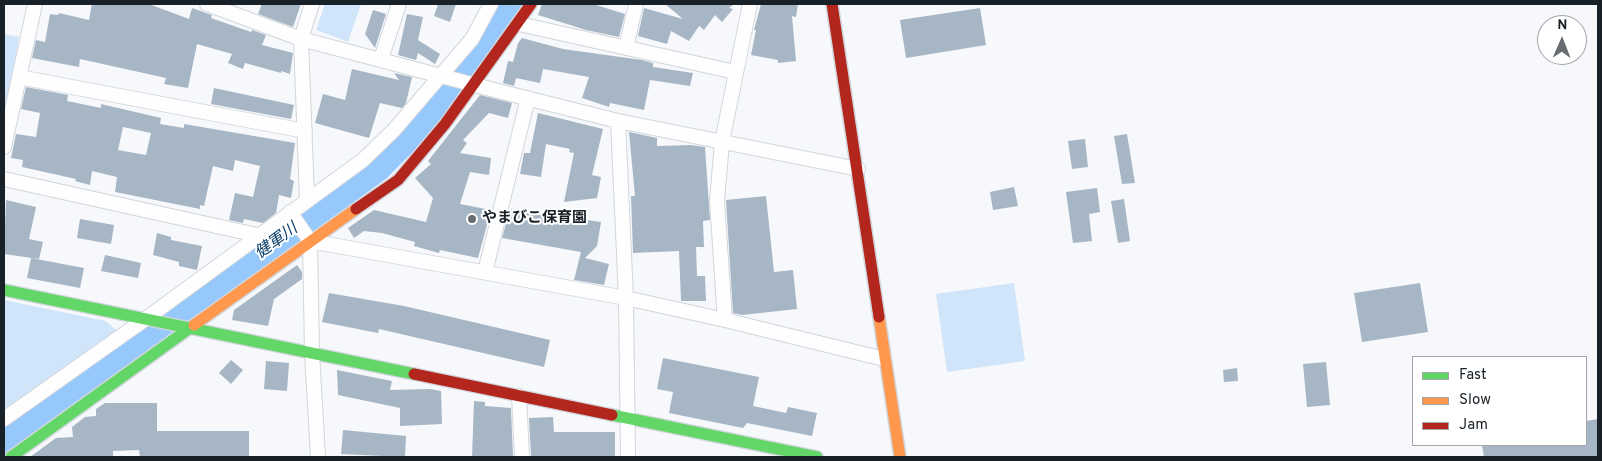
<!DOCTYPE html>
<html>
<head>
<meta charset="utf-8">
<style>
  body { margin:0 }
  #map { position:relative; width:1602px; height:461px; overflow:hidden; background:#f6f8fb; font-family:Overpass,sans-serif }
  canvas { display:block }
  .frame { position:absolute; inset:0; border:5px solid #182028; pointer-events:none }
  .legend { position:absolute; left:1412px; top:356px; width:175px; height:90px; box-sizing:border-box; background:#fff; border:1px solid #a3a6a9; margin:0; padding:6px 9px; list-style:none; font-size:15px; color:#182028 }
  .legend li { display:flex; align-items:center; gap:10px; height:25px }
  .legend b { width:25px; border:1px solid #a3a6a9 }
  .north { position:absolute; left:1537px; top:15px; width:50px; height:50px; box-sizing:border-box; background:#fff; border:1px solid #a3a6a9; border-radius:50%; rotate:1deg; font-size:14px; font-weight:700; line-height:20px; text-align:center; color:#182028 }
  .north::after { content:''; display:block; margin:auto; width:18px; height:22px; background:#666c72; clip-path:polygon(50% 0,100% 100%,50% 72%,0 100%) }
</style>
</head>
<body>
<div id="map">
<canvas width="1602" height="461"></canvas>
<div class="frame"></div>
<ul class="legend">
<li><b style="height:6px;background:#63d668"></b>Fast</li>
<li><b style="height:6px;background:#ff974d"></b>Slow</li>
<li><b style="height:6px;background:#b3261e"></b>Jam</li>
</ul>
<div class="north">N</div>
</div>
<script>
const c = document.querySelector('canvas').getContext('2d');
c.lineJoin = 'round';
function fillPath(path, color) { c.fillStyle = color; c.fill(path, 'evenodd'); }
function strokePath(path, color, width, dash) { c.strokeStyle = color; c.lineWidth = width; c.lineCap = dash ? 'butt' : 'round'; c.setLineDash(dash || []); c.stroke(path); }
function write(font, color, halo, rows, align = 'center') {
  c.font = font + ' Overpass,"Noto Sans JP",sans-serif'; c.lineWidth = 4; c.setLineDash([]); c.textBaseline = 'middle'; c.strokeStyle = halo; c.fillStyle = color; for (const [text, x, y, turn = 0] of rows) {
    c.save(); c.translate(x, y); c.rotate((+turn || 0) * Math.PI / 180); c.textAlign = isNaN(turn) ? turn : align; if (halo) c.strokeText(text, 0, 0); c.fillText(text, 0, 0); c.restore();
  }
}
fillPath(new Path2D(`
  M325,4h36l-13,38 -32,-12z
  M4,34l15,3 -15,80z
  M1014,283l11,78 -78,11 -11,-78z
  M4,300l102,21 11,10 -113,82z`), '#d1e5fa');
fillPath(new Path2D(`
  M495,4h29l-86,122 -51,52 -383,277v-30l356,-259z`), '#96c8fb');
fillPath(new Path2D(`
  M92,4h57l40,15 3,-11 14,5 6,2 -1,3 40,14 1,-2 14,5 -4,10 31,8 -3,21 -9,-3v2l-36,-10 -2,6 -15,-6 4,-9 -35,-10 -9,44 -24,-4 2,-6 -86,-19 -1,8 -47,-9 4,-18 9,2 5,-28 8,1 1,-2 30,7z
  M262,4h39l-8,23 -35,-13z
  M438,4h18l-6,18 -16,-6z
  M542,4h51l32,10 -6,23 -33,-7 -48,-15z
  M665,4h69l-5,4 4,1 -11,13 -7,-7 -11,15 -5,-4 -10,15 -18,-10 -4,13 -29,-8 6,-28 39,11z
  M761,4h37l-2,13 -4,-1 4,45 -18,2v-3l-27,-5 5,-25h-2z
  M980,8l6,37 -80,13 -6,-38z
  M373,10l13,4 -11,34 -10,-14z
  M407,14l16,3 -5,23 22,14 -5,10 -17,-11 -2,7 -18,-5z
  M522,38l41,11 79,11 11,3v4l40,6 -3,13 -40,-6 -6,30 -34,-7 -1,4 -27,-9 7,-21 -46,-8 -3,14 -24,-5 -2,8 -11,-3 5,-22 5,1 5,-19z
  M352,69l47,11 -5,-7 18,4 -6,26 -4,5 -22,-5 -11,35 -54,-15 8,-29 22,6z
  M26,87l42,8 -1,6 5,1 29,6v-4l60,14 -1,6 24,4v-4l111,19 -5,36 4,2 -3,17 -12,-3 -3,18 -13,10 -19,-4 -1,4 -14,-3 6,-27 18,4 7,-31 -25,-6 -2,11 -20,-5 -9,40 -4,-1v4l-85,-17 2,-15 -25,-6 -2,14 -15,-4 1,-2 -54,-12 1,-7 -12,-2 5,-24 20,3 4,-24 -19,-4zM123,127l28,6 -5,22 -28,-5z
  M214,88l80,17 -3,14 -80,-15z
  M480,95l32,8 -4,15 -19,-5 -26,27 4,3 -7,10 31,5 -2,17 -19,-3 -10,32 31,6 -13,48 -38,-8 -1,3 -25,-7 1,-4 -33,-9 -18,-2 -10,7 -6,-10 26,-18 52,12 7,-24 -18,-20 16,-14 -3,-3z
  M538,113l65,16 -11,46 9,2 -4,21 -33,4 10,-49 -5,-1 1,-3 -24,-5 -5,33 -21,-3 4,-21h6z
  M629,132l28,6v8l34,-1 14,2 5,73 -7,1 1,26h-8l1,29h8l1,25h-25l-2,-50 -46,2 -2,-57h4z
  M1127,134l8,49 -13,1 -8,-48z
  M1085,139l3,28 -16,2 -4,-28z
  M1014,187l4,19 -25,4 -3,-18z
  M1097,188l3,24 -11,2 3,27 -19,2 -7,-51z
  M766,196l8,76 19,-2 4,39 -55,6 -9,-2 -7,-113z
  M1124,199l6,42 -12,2 -7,-42z
  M6,200l30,7 -7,32 14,3 -4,17 -35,-5z
  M510,209l91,13 -4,24 -12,12 24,6 -5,21 -30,-5 7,-28 -79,-14z
  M80,219l34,6 -3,19 -34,-6z
  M157,233l14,4v3l31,6 -5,24 -18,-4v-4l-26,-7z
  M105,255l36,8 -3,15 -37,-7z
  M31,258l53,10 -4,20 -53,-10z
  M297,265l5,7v7l-28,20 -6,27 -36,-6 2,-10z
  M1420,283l8,49 -66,10 -8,-49z
  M329,293l75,13 146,34 -6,27 -165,-38 -1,4 -56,-11z
  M663,358l96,19 -6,29 33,7 2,-6 29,6 -5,23 -65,-13 -4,5 -74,-15 4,-21 -16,-3z
  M231,360l12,10 -12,14 -12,-11z
  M266,361l23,2 -2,28 -23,-2z
  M1326,362l4,43 -23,2 -4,-43z
  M1237,368l1,13 -14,1 -1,-12z
  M337,370l55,11 -2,9 40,-1 11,2 1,33 -42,2v-18l-62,-13z
  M474,401l11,1v4l26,2 2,49h-41z
  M105,403h52v28h92v26h-109l-1,-7 -26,1v5l-5,1h-78l26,-19 17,-1 -1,-10 13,-10 11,-1v-7z
  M553,417l1,15h61v25l-84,-1 -2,-38z
  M1598,419v38h-114l-2,-12h104v-24z
  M343,430l63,6 -1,21 -64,-3z`), '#a7b6c5');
const street = new Path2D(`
  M207,4l94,35 197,52 120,30 240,48
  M519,24l216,48
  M626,48l10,-44
  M381,59l18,-55
  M19,77l286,54
  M618,121l8,177 2,159
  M4,147l31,-143
  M4,179l253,56
  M307,199l-6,-160 11,-35
  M290,212l20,29 2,112 6,104
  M310,241l316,57 99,22 159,39
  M485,272l43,-174
  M725,320l-8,-119 5,-59 28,-138
  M519,396l3,61
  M4,419l140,-99 219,-160 31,-30 78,-91 19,-35`);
const fast = new Path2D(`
  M4,290l410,84
  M612,415l205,42
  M11,457l183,-132`);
const slow = new Path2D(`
  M879,317l21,140
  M194,325l162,-116`);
const jam = new Path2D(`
  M832,4l47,313
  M356,209l42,-29 47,-56 86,-120
  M414,374l198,41`);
strokePath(street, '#d1d6dc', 16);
strokePath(fast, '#d1d6dc', 14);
strokePath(slow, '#d1d6dc', 14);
strokePath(jam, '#d1d6dc', 14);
strokePath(street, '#fefefe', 14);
strokePath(fast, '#63d668', 11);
strokePath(slow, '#ff974d', 11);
strokePath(jam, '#b3261e', 11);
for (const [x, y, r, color] of [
  [472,219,5,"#666c72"]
]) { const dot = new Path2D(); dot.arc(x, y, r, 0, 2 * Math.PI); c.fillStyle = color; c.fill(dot); strokePath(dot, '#fff', 2); }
write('bold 15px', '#182028', '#fff', [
  ["やまびこ保育園",482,219]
], 'left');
write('italic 16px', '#083d6a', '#fff', [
  ["健軍川",277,242,-36]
]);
</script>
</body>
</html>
